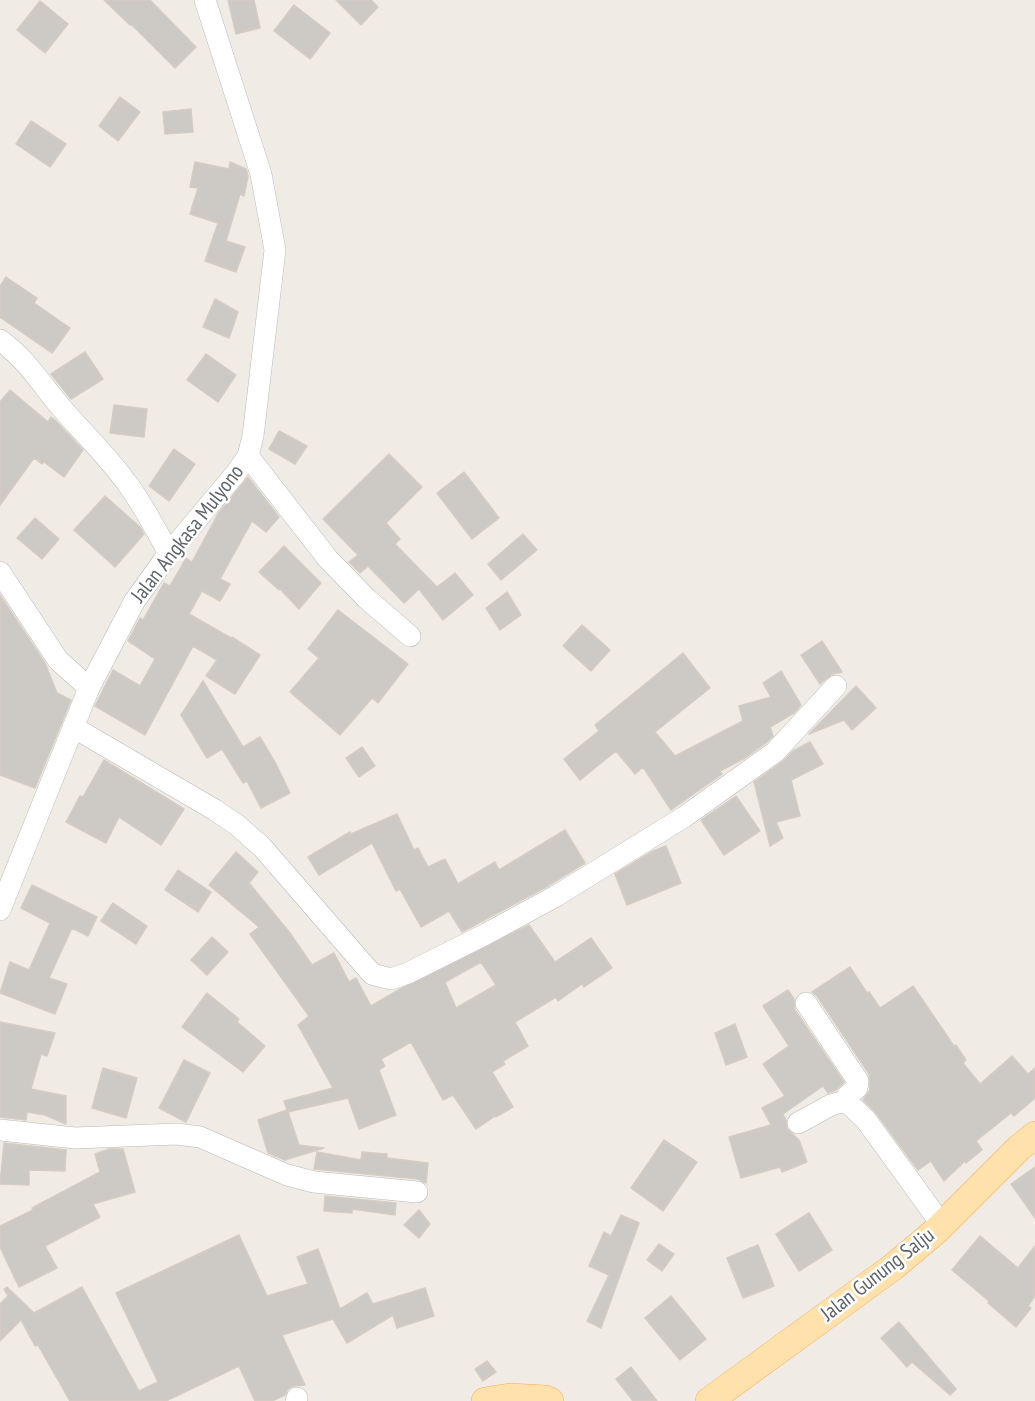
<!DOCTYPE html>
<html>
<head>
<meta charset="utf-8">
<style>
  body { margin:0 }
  canvas { display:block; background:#f0ece5 }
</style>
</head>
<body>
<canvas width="1035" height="1401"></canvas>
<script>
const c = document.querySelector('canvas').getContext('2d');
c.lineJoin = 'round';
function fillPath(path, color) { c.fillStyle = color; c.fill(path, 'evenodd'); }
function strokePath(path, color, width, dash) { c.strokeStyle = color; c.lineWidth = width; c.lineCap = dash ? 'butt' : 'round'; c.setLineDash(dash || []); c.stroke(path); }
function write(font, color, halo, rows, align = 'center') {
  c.font = font + ' "PT Sans Narrow",sans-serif'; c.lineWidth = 5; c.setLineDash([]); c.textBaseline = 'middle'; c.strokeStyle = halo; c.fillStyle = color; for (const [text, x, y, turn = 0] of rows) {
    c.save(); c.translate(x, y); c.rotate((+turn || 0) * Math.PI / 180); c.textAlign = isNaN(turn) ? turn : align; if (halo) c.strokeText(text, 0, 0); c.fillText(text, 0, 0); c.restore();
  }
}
const building = new Path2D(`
  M104,0h46l46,47 -21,21 -44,-44 -1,1z
  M228,0h26l6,28 -24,6z
  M336,0h35l7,7 -17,18z
  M40,1l28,23 -23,29 -28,-23z
  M294,5l36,28 -20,26 -36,-28z
  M120,97l20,15 -22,29 -19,-15z
  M191,109l2,23 -28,2 -2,-22z
  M31,121l35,23 -16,23 -34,-23z
  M195,162l34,7 1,-7 16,7 2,7 -4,20 -4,-2 -14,47 19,6 -9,25 -31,-11 13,-38 -28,-9 8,-26 -8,-1z
  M6,277l31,21 -3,5 36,25 -18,25 -52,-36v-31z
  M215,299l23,13 -9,26 -26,-11z
  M85,352l18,27 -32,20 -20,-25z
  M206,354l30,21 -18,27 -31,-22z
  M10,390l38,32 3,-5 4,3 28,30 -19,27 -20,-15 -2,2 -8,-6 -34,47v-103z
  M114,405l33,4 -3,28 -34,-4z
  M279,431l28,15 -12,18 -26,-15z
  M174,449l21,15 -26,37 -20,-15z
  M389,454l33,33 -36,36 14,16 -5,5 42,43 18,-14 18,22 -30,25 -24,-31 -15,14 -36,-37 -8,7 -11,-11 9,-7 -35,-36z
  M464,472l35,46 -27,21 -35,-46z
  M248,477l31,40 -13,15 -14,-11 -32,58 10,5 -10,17 -18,-10 -13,23 42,24 1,-1 28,18 -25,39 -29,-18 11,-16 -24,-14 -48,89 -50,-29 18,-36 27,16 15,-27 -27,-18 12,-23 3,2 21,-37 6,3 16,-28 6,4 26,-48z
  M105,496l35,31 4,7 -29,33 -41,-37z
  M35,518l24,21 -17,20 -25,-21z
  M523,534l14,16 -36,30 -13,-16z
  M284,546l37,37 -22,26 -19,-20 -1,1 -20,-18z
  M507,592l14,23 -21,15 -14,-22z
  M0,595l45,68 12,30 14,7 -36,88 -35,-13z
  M338,610l70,54 -30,39 -6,-5 -32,37 -50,-43 29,-34 -11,-9z
  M582,625l28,25 -19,21 -28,-25z
  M822,641l20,31 -10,2 -12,10 -19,-29z
  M683,653l27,35 -55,44 20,24 68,-35 -4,-15 32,-9 -8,-14 18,-12 20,34 -7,8 -24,14 3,9 -6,6 -22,16 -25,13 2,3 -51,36 -28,-43 -8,7 -19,-23 -36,29 -16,-21 35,-28 -4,-6z
  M203,681l40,66 17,-10 16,27 14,29 -29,15 -14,-27 -4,2 -21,-34 -15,9 -26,-43z
  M856,686l20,22 -24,22 -8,-10 -35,14z
  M810,742l13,22 -32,16 9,36 -24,6 7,16 -13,8 -16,-64 28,-20 11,-11z
  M362,747l13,19 -16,11 -13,-19z
  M104,760l80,49 -23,36 -42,-28 -13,26 -40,-21 14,-26 3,1z
  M736,796l24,35 -36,24 -23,-35z
  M397,814l17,36 4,-2 10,19 17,-8 13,25 37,-22 4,8 66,-40 20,33 -39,24 -84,45 -13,-21 -28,16 -21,-38 -4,2 -24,-48 -53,32 -11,-18 42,-25 1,2z
  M666,846l15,37 -54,22 -12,-31 38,-23z
  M236,852l22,20 -9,11 41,50 22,32 22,-12 15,29 7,-4 15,28 31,-18 127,-63 26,37 36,-24 21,30 -28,19 -2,-3 -24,17 -2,-4 -41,25 13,24 -25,15 2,3 -13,8 21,35 -17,10 -1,-1 -19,13 -23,-34 -10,5 -32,-58 -30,17 4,7 -6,4 17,45 -37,14 -11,-31 -60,14 11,33 25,3 -39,12 -17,-7 -10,-33 29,-10 -3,-9 49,-13 -35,-63 11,-9 -59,-82 9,-7 -50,-42zM481,962l15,23 -40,23 -11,-26z
  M178,870l33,22 -13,20 -33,-22z
  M32,885l65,32 -9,19 -16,-8 -23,50 18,6 -12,30 -55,-21 10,-31 19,8 21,-47 -29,-15z
  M113,903l34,23 -11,18 -35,-23z
  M212,937l16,15 -21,23 -16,-15z
  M850,967l17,26 2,-1 11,16 33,-22 41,60 2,-1 10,15 -3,3 17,21 32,-28 16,18 7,-6v30l-21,18 -3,-3 -35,28 6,9 -16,13 -1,-2 -21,20 -13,-20 -13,9 -42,-57 -13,-13 7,-10 -1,-16 -52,-78 -5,-4z
  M788,990l6,9 1,11 49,72 -8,8 -8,3 -5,-7 -40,28 3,6 1,9 12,11 8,22 -25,10 -2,-5 -39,11 -12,-41 42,-12 -9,-17 23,-12 -22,-32 26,-18 -26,-40z
  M207,993l32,26 -2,3 28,24 -22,26 -61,-45z
  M0,1022l55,11 -8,23 -6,-2 -10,35 35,7v28l-21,-9 -18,-3 -1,8 -26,-3z
  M735,1024l12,33 -21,8 -11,-32z
  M184,1060l26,13 -24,49 -27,-14z
  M103,1068l34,10 -11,40 -34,-10z
  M664,1140l33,22 -34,49 -32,-23z
  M4,1143l62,7 -1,21 -36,-1v15l-29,-1z
  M109,1149h14l12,43 -42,12 7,13 -55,29 12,22 -38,19 -19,-40v-21l33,-16 -1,-2 68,-36 -5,-18z
  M317,1152l44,8 1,-8 25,2v4l41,5 -2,20 -8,-4 -104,-10z
  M1035,1167v51l-24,-34z
  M325,1196l71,7 -1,12 -43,-6v4l-28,-2z
  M419,1210l11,14 -11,14 -15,-13z
  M809,1213l23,37 -33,21 -23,-37z
  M621,1215l18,8 -38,105 -14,-7 22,-46 -20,-9 15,-34 7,4z
  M239,1235l28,61 41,-12 -11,-27 21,-8 22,60 27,-16 6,11 52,-16 9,28 -37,12 -4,-13 -46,28 -14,-24 -51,16 23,50 -11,1 -6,3 -3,6 -13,6h-17l-16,-35 -73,35h-96l-32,-56 -3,1 -14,-26 -21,21v-37l8,-8 -4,-7 3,-2 27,26 48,-26 57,104 19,-9 -42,-89z
  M980,1236l38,32 17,-22v50l-7,10 3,2 -15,19 -28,-24 1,-2 -37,-31z
  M659,1244l15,10 -12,17 -15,-11z
  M758,1245l16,41 -31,12 -16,-40z
  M671,1296l35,43 -26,21 -35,-42z
  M899,1322l57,67 -6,6 -38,-33 -5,5 -26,-29z
  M487,1361l9,11 -13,9 -8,-12z
  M631,1367l26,34h-24l-17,-22z`);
fillPath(building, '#cdc9c4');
strokePath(building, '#d5ccc3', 1.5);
const minor = new Path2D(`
  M0,340c25,18 40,42 59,65 22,26 47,49 67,77 17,22 29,47 43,71
  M248,456l80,103 39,40 43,37
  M0,572l58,88 31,28
  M73,727l142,83 22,15 25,22 110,127 19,5 17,-6 78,-39 70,-38 128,-79 91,-65 61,-66
  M0,910l89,-222 45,-86 35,-49 67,-80 12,-17 5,-20 22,-186 -14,-76 -56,-174
  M806,1003l52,78 -1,7 -9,7 -3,8
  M798,1123l33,-18 10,-3 8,2 17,16 76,105
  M0,1130l75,8 102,-4 23,3 87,38 27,7 103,10
  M296,1401l1,-3`);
const major = new Path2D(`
  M485,1401l25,-4 35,2 5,2
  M709,1401l184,-134 44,-37 82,-82 16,-13`);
strokePath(minor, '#b6b9bc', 22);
strokePath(major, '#f6ad58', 28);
strokePath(minor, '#fff', 21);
strokePath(major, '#ffe2ab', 27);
write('21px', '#5d6366', '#fff', [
  ["Jalan Angkasa Mulyono",188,534,-52],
  ["Jalan Gunung Salju",878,1275,-38]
]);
</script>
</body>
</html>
